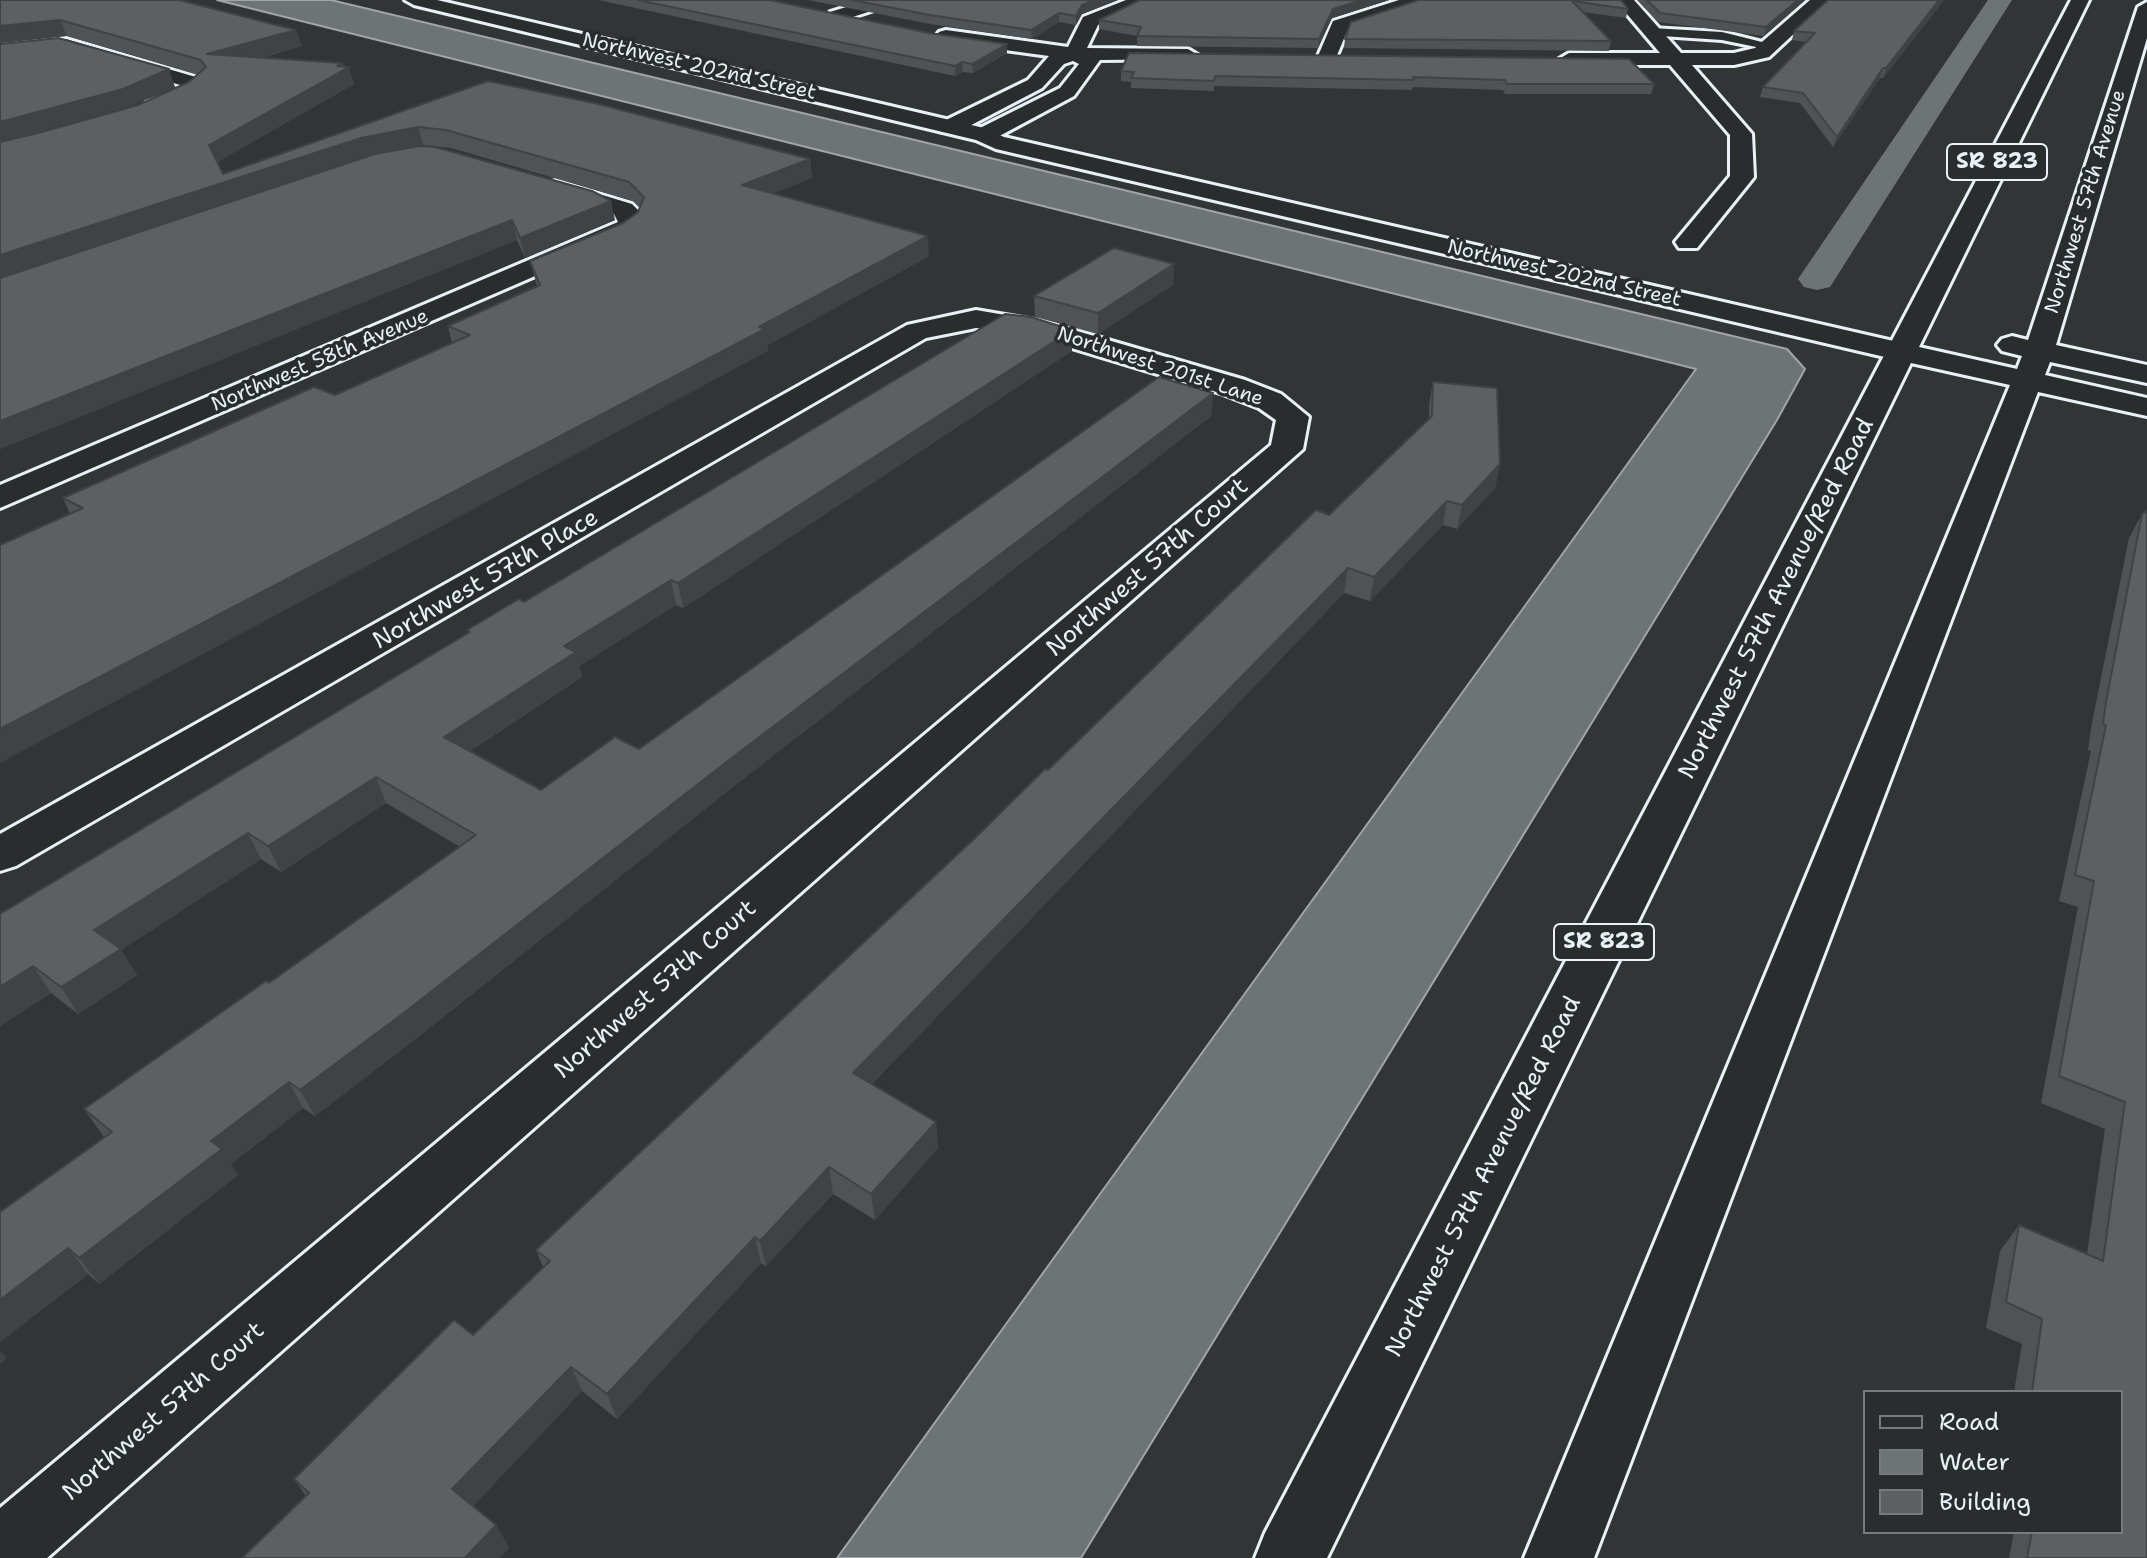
<!DOCTYPE html>
<html>
<head>
<meta charset="utf-8">
<style>
  body { margin:0 }
  #map { position:relative; width:2147px; height:1558px; overflow:hidden; background:#323536; font-family:"Shantell Sans",sans-serif }
  canvas { display:block }
  .legend { position:absolute; left:1863px; top:1390px; width:260px; height:144px; box-sizing:border-box; background:#2a2d2e; border:2px solid #767b7f; margin:0; padding:10px 14px; list-style:none; font-size:24px; color:#e8f1f8 }
  .legend li { display:flex; align-items:center; gap:16px; height:40px }
  .legend b { width:40px; border:2px solid #767b7f }
</style>
</head>
<body>
<div id="map">
<canvas width="2147" height="1558"></canvas>
<ul class="legend">
<li><b style="height:10px;background:#2a2d2e"></b>Road</li>
<li><b style="height:22px;background:#6e7376"></b>Water</li>
<li><b style="height:22px;background:#5c6063"></b>Building</li>
</ul>
</div>
<script>
const c = document.querySelector('canvas').getContext('2d');
c.lineJoin = 'round';
function fillPath(path, color) { c.fillStyle = color; c.fill(path, 'evenodd'); }
function strokePath(path, color, width, dash) { c.strokeStyle = color; c.lineWidth = width; c.lineCap = dash ? 'butt' : 'round'; c.setLineDash(dash || []); c.stroke(path); }
function write(font, color, halo, rows, align = 'center') {
  c.font = font + ' "Shantell Sans",sans-serif'; c.lineWidth = 7; c.setLineDash([]); c.textBaseline = 'middle'; c.strokeStyle = halo; c.fillStyle = color; for (const [text, x, y, turn = 0] of rows) {
    c.save(); c.translate(x, y); c.rotate((+turn || 0) * Math.PI / 180); c.textAlign = isNaN(turn) ? turn : align; if (halo) c.strokeText(text, 0, 0); c.fillText(text, 0, 0); c.restore();
  }
}
const water = new Path2D(`
  M217,0h114l1456,349 18,20 -28,51 -696,1138h-244l859,-1189z`);
fillPath(water, '#6e7376');
strokePath(water, '#9fa5aa', 2);
fillPath(new Path2D(`
  M1988,0h24l-182,287 -13,3 -13,-3 -6,-8z`), '#6e7376');
const lane = new Path2D(`
  M1651,28l71,4 56,14 -7,4 -49,-10 -76,-5 -1,-3z`);
const street = new Path2D(`
  M869,0h27l-3,4 -56,18 -9,-6 2,-4z
  M1126,0h25l-53,25 -11,23 101,1 10,6 -3,4 -95,1 -26,36 -82,44h-16l-3,-5 3,-5 84,-42 19,-24 -6,-3 -9,3 -22,24 -84,44h-16l-3,-5 3,-5 86,-42 21,-24 -103,-14 -10,-6 3,-4 7,-2 122,17 15,-30z
  M1399,0h27l-3,4 -75,25 -13,31h-14l-3,-4 15,-35z
  M1615,0h19l47,53h53l21,-5 55,-48h20l-61,57 -35,8h-42l60,69 2,43 -57,71h-18l-4,-6 55,-66v-41l-60,-70h-101l-10,-6 10,-6h91z
  M66,39l140,41 3,4 -8,12 -47,18 -11,-6 3,-5 41,-16 -122,-36 -65,7v-12z
  M556,181l76,23 13,13 -6,14 -639,277v-23l618,-263 -4,-8 -67,-21 -3,-5 3,-5z
  M976,310l70,12 199,58 36,14 28,23 -6,32 -1256,1109h-47v-50l1271,-1063 5,-25 -17,-12 -36,-14 -191,-58 -56,-8 -50,10 -910,528 -16,5v-37l907,-509z`);
const secondary = new Path2D(`
  M405,0h32l547,128 20,9 898,206 11,3 4,6 -4,6 -11,3 -906,-212 -20,-9 -562,-135z`);
const primary = new Path2D(`
  M2071,0h18l-170,347 98,22 5,-13 -20,-5 -5,-6 5,-6 10,-3 16,4 110,-333 9,-5v36l-91,307 91,20v18l-97,-21 -5,13 102,23v18l-109,-24 -444,1166h-70l486,-1173 -99,-22 -584,1195h-72l10,-25z`);
strokePath(lane, '#e8f1f8', 6);
strokePath(street, '#e8f1f8', 6);
strokePath(secondary, '#e8f1f8', 6);
strokePath(primary, '#e8f1f8', 6);
fillPath(lane, '#2a2d2e');
fillPath(street, '#2a2d2e');
fillPath(secondary, '#2a2d2e');
fillPath(primary, '#2a2d2e');
fillPath(new Path2D(`
  M0,0l302,46 -41,12 81,5 12,21 -137,78 6,12 265,-93 322,78 2,19 -39,15 156,63 -161,89v6l-698,163 -7,-16 272,-103 117,-52 -4,-17 89,-40 -7,-25 93,-38 15,-11 2,-4 -7,-7 -182,-53 -28,-3 -34,7 226,68 -90,38 -8,-18 -517,209v-405l175,43 -45,19 -122,34 34,-8 96,-27 51,-23 9,-7 -131,-39zM374,155l-193,63 185,-62z
  M598,0h171l238,53 -34,20 -10,-1 -8,4z
  M808,0h310l-36,14 -6,11 -17,-3 -27,17 -102,-15z
  M1140,0h249l-57,18 -14,30 -181,-2v-10l-38,-7v-9z
  M1419,0h202l7,9 -2,9 -44,-6 29,29 -2,10 -265,-3 1,-9z
  M1637,0h168l-41,36 -106,-14z
  M1828,0h116l-61,78h-3l-47,69 -33,-44 -40,-6 3,-10 43,-45 -14,-2 2,-9z
  M1129,53l525,31 -3,10h-146l-2,-4 -90,-3 -1,3 -198,-4v5l-83,-3v-6l-10,-1v-10z
  M1174,264l-1,21 -75,49 -63,-17 -1,-21z
  M1072,351l-389,257 -7,-3 -97,61 3,11 -112,74 71,39 98,-41 574,-356 -2,23 -477,370 -321,255 -98,75 -12,-8 -72,56 7,11 -139,109 -11,-10 -88,68 104,-205 -20,-28 185,-126 191,-136 -74,-44 -105,69 -20,-13 -140,91 16,25 -59,39 -27,-21 -51,33v-112l468,-281 -1,-3 57,-28z
  M1433,382l67,82 -5,24 -38,41 -14,-4 -73,76 -26,-8 -472,491 64,38 2,26 -63,72 -42,-26 -67,72 -5,-3 -144,156 -35,-28 -109,115 23,19 13,23 -203,-52 -12,-17 179,-144 70,-68 -7,-17 512,-480 281,-255 100,-95v-15z
  M2142,514l5,1044h-138l5,-26h107v-140h-107l8,-48 -36,-16 14,-77 19,-26 68,29 18,-125 -64,-26 37,-196 -19,-6 32,-150 -3,-1 3,-22 38,-190z`), '#4f5355');
fillPath(new Path2D(`
  M1096,0h22l-36,14 -6,11v-9l6,-11z
  M1362,0h27l-57,18 -14,30 1,-9 14,-30z
  M1798,0h7l-41,36 2,-9z
  M1939,0h5l-61,78 3,-10z
  M1059,13v9l-27,17 -1,-9z
  M60,20l7,16 -67,7v-17z
  M296,30l6,16 -89,25 -6,-17z
  M1007,44v9l-34,20 -1,-9z
  M962,62l1,10 -8,4v-10z
  M342,63l2,6 5,-2 5,17 -138,79 -7,-18z
  M1883,68l-3,10 -47,69 4,-10z
  M169,69l6,18 -45,19 -130,36v-20z
  M418,127l5,18 -57,11 -366,123v-24l361,-117z
  M810,159l2,19 -67,27 -3,-20z
  M611,201l4,19 -90,38 -5,-20z
  M512,220l5,20 -517,209v-28z
  M928,236l1,20 -161,89v6l-768,412v-34l759,-402z
  M1174,264l-1,21 -75,49v-21z
  M1072,330v21l-389,257 -5,-25z
  M1213,393l-2,23 -477,370 -321,255 -98,75 -15,-26 429,-330z
  M1500,464l-5,24 -38,41 5,-24z
  M1447,501l-4,24 -73,76 4,-24z
  M1348,568l-4,25 -487,507 -4,-27z
  M671,580l5,25 -97,61 3,11 -129,85 -9,-25 120,-91z
  M376,777l10,26 -105,69 -13,-26z
  M248,833l13,26 -140,91 16,25 -59,39 -17,-27 33,-57z
  M33,966l18,27 -51,33v-39z
  M289,1082l14,26 -72,56 7,11 -139,109 -20,-26 132,-117z
  M936,1122l2,26 -63,72 -4,-26z
  M829,1167l4,27 -67,72 -6,-25z
  M755,1237l6,26 -144,156 -10,-25z
  M68,1248l20,26 -88,68v-42z
  M0,1351l7,7 -7,6z
  M571,1367l11,24 -115,121 -15,-23z
  M496,1525l13,23 -9,10h-35z`), '#404345');
const building = new Path2D(`
  M0,0h179l117,30 -89,24 135,9 -5,3 12,1 -140,78 14,29 265,-93 106,22 216,56 -68,26 186,51 -169,91 6,2 -765,400v-184l83,-37 -20,-10 251,-111 21,8 135,-60 -22,-9 92,-41 -10,-24 93,-38 15,-11 6,-15 -15,-15 -183,-52 -28,-3 -57,11 -361,117v-113l42,-10 96,-27 51,-23 17,-15 -5,-7 -141,-40 -60,6z
  M638,0h131l160,33 78,11 -35,20 -10,-2 -7,4z
  M852,0h244l-14,5 -6,11 -17,-3 -28,17 -101,-15z
  M1140,0h222l-29,9 -14,30 -182,-3 4,-9 -42,-7z
  M1419,0h202l7,9 -56,-8 39,40 -266,-2 6,-17z
  M1647,0h151l-32,27 -106,-14z
  M1828,0h111l-53,68h-3l-46,69 -34,-44 -40,-6 52,-54 -21,-2z
  M58,38l111,31 -46,20 -123,33v-78z
  M1129,53l500,6 25,25h-147l-2,-4 -92,-3 1,3 -199,-4 -1,5 -83,-3 3,-6 -13,-1z
  M419,146l16,1 157,44 19,10 -91,37 -8,-18 -512,201v-143l375,-124z
  M1114,248l60,16 -76,49 -64,-17z
  M1005,314l26,3 41,13 -394,253 -7,-3 -107,66 12,6 -132,85 97,53 74,-53 24,12 520,-372 54,16 -484,367 -328,255 -101,75 -11,-8 -78,59 11,8 -143,109 -11,-10 -68,52v-88l112,-80 -28,-23 182,-128 3,2 207,-148 -100,-58 -108,69 -20,-13 -154,97 27,19 -60,38 -28,-21 -33,21v-73l470,-282 -3,-2 52,-31 5,3z
  M1433,382l64,6 3,76 -38,41 -15,-4 -73,76 -26,-9 -495,505 83,49 -65,72 -42,-27 -69,74 -5,-4 -148,157 -36,-27 -119,122 44,36 -31,33h-223l67,-65 -15,-14 160,-159 19,15 77,-74 -14,-11 438,-411 71,-70 3,1 268,-260 13,5 103,-99z
  M2147,511v1047h-120l5,-26h89v-140h-89l10,-73 -36,-17 13,-77 84,36 22,-159 -66,-26 35,-195 -19,-6 31,-150 -3,-1 3,-22 36,-188z`);
fillPath(building, '#5c6063');
strokePath(building, '#404345', 2);
write('20px', '#e8f1f8', '#2a2d2e', [
  ["Northwest 202nd Street",699,67,13],
  ["Northwest 57th Avenue",2086,202,-73],
  ["Northwest 202nd Street",1564,274,13],
  ["Northwest 58th Avenue",320,361,-23],
  ["Northwest 201st Lane",1160,367,18]
]);
for (const [x, y, w] of [
  [1997,162,100],
  [1604,942,100]
]) { const box = new Path2D(); box.roundRect(x - w / 2, y - 18, w, 36, 6); c.fillStyle = '#2a2d2e'; c.fill(box); strokePath(box, '#e8f1f8', 2); }
write('bold 22px', '#e8f1f8', null, [
  ["SR 823",1997,162],
  ["SR 823",1604,942]
]);
write('24px', '#e8f1f8', '#2a2d2e', [
  ["Northwest 57th Court",1148,568,-41],
  ["Northwest 57th Place",486,580,-30],
  ["Northwest 57th Avenue/Red Road",1777,599,-63],
  ["Northwest 57th Court",656,990,-41],
  ["Northwest 57th Avenue/Red Road",1484,1177,-63],
  ["Northwest 57th Court",164,1412,-41]
]);
</script>
</body>
</html>
